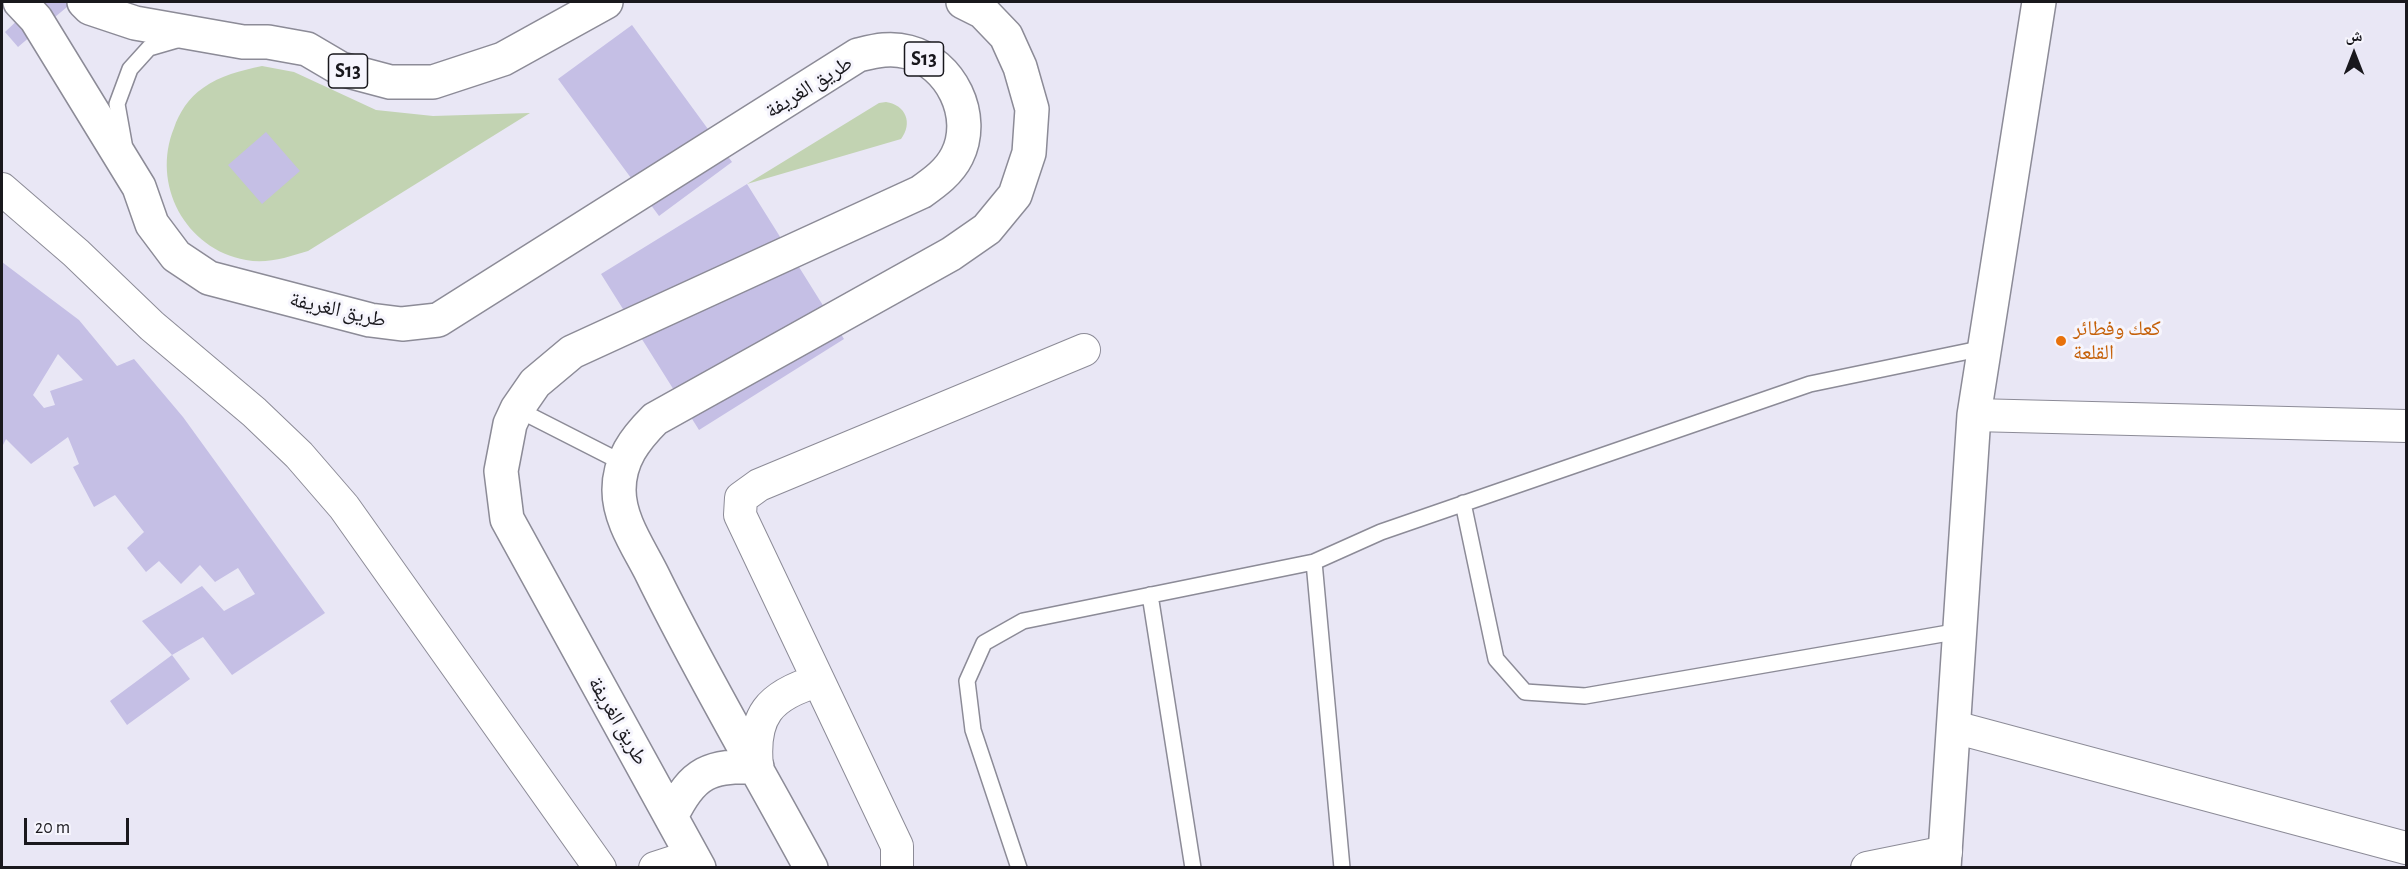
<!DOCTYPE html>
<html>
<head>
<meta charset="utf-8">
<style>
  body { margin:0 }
  #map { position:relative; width:2408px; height:869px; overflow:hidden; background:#e9e7f5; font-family:"Alegreya Sans","Noto Naskh Arabic",sans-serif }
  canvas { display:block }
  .frame { position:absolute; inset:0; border:3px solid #19181d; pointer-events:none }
  .north { position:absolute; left:2324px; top:24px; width:60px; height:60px; -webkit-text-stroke:4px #f6f5fd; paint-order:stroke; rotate:0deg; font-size:16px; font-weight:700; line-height:24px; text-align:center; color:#19181d }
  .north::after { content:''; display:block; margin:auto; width:21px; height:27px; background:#19181d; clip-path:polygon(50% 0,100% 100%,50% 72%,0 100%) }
  .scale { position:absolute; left:24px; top:818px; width:105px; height:27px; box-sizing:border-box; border:3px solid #19181d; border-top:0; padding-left:8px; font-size:18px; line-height:21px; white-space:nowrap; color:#19181d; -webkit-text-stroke:4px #f6f5fd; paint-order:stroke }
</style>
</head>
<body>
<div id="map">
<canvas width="2408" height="869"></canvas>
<div class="frame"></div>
<div class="north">ش</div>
<div class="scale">20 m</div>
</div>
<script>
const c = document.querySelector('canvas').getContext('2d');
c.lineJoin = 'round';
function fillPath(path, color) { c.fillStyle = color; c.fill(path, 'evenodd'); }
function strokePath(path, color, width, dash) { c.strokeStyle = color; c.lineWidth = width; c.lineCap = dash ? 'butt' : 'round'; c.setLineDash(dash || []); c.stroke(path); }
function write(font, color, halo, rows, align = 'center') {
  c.font = font + ' "Alegreya Sans","Noto Naskh Arabic",sans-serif'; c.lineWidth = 6; c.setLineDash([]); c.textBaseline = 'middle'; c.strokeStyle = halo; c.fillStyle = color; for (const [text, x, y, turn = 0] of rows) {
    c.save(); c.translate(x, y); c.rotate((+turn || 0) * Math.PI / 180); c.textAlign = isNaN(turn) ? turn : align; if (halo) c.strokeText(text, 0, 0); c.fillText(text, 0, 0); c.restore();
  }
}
fillPath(new Path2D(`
  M262,66l32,6 82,38 57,6 97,-3 -222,138c-20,6 -40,13 -62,9 -61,-11 -95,-76 -72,-132 5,-15 15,-31 29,-40 18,-13 37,-17 59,-22z
  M886,102c20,3 27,21 15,37l-154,45 132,-81z`), '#c2d3b2');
fillPath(new Path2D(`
  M41,2h32l-18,15z
  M23,15l15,15 -20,17 -13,-15z
  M632,25l100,137 -73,54 -101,-137z
  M266,132l34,39 -38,33 -34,-39z
  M747,184l97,155 -145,91 -98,-156z
  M2,262l77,58 38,46 17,-7 49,58 142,196 -93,62 -29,-38 -31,18 18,24 -63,46 -17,-24 62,-46 -30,-34 60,-35 22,25 31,-17 -17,-26 -23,14 -15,-17 -19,19 -22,-23 -13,11 -19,-24 17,-16 -29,-37 -21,12 -21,-40 6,-3 -11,-27 -37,27 -25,-25 -4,8zM58,354l25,26 -33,11 5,14 -11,3 -11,-13z`), '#c5bfe5');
const lane = new Path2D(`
  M124,143l-7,-39 13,-35 19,-21 31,-9
  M517,409l106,54
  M1463,503l33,156 29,33 60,4 375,-65
  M1314,562l28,306
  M1150,595l43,273
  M1019,868l-46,-138 -6,-49 17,-38 39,-22 291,-59 67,-30 429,-148 174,-36`);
const street = new Path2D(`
  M2,189l74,64 76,73 102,86 45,43 45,52 256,361
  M1974,415l432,11
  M1954,727l452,121
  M757,767c-5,-51 12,-72 61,-86
  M655,868l37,-12
  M897,868v-22l-157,-331 1,-17 18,-13 325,-135
  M1867,868l79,-16`);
const secondary = new Path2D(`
  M1944,868l30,-453 65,-413`);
const primary = new Path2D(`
  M20,2l16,17 103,168 13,37 24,32 33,22 161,42 32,4 36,-4 420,-265c17,-4 32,-8 50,-3 43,11 69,64 49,104 -8,16 -22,26 -36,36l-349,160 -37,31 -18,26 -7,15 -9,47 6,48 192,349
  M84,2l6,6 45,15 108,19h25l39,7 34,20 49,13h43l70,-23 103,-57
  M672,815c21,-43 38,-50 85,-48
  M811,868c-53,-98 -110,-194 -159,-294 -13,-26 -33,-54 -33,-84 0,-30 16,-51 36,-71l296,-165 36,-25 28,-34 14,-42 3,-44 -12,-42 -14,-31 -23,-24 -20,-10`);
strokePath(lane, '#8c8b97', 18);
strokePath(street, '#8c8b97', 34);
strokePath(secondary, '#8c8b97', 36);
strokePath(primary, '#8c8b97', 36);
strokePath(lane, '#fff', 15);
strokePath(street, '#fff', 32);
strokePath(secondary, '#fff', 33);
strokePath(primary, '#fff', 33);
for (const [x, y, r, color] of [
  [2061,341,6,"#e8710a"]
]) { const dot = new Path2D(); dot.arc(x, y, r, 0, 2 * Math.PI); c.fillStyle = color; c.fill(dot); strokePath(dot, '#f6f5fd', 2); }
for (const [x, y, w] of [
  [924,59,39],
  [348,71,39]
]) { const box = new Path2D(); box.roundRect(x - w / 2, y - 17, w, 34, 4.5); c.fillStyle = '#f6f5fd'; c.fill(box); strokePath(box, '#19181d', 1.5); }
write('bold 20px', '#19181d', null, [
  ["S13",924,59],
  ["S13",348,71]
]);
write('21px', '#19181d', '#f6f5fd', [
  ["طريق الغريفة",809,87,-32],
  ["طريق الغريفة",338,310,13],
  ["طريق الغريفة",618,721,60]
]);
write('21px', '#c56008', '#f6f5fd', [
  ["كعك وفطائر",2073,329],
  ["القلعة",2073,353]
], 'left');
</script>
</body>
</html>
